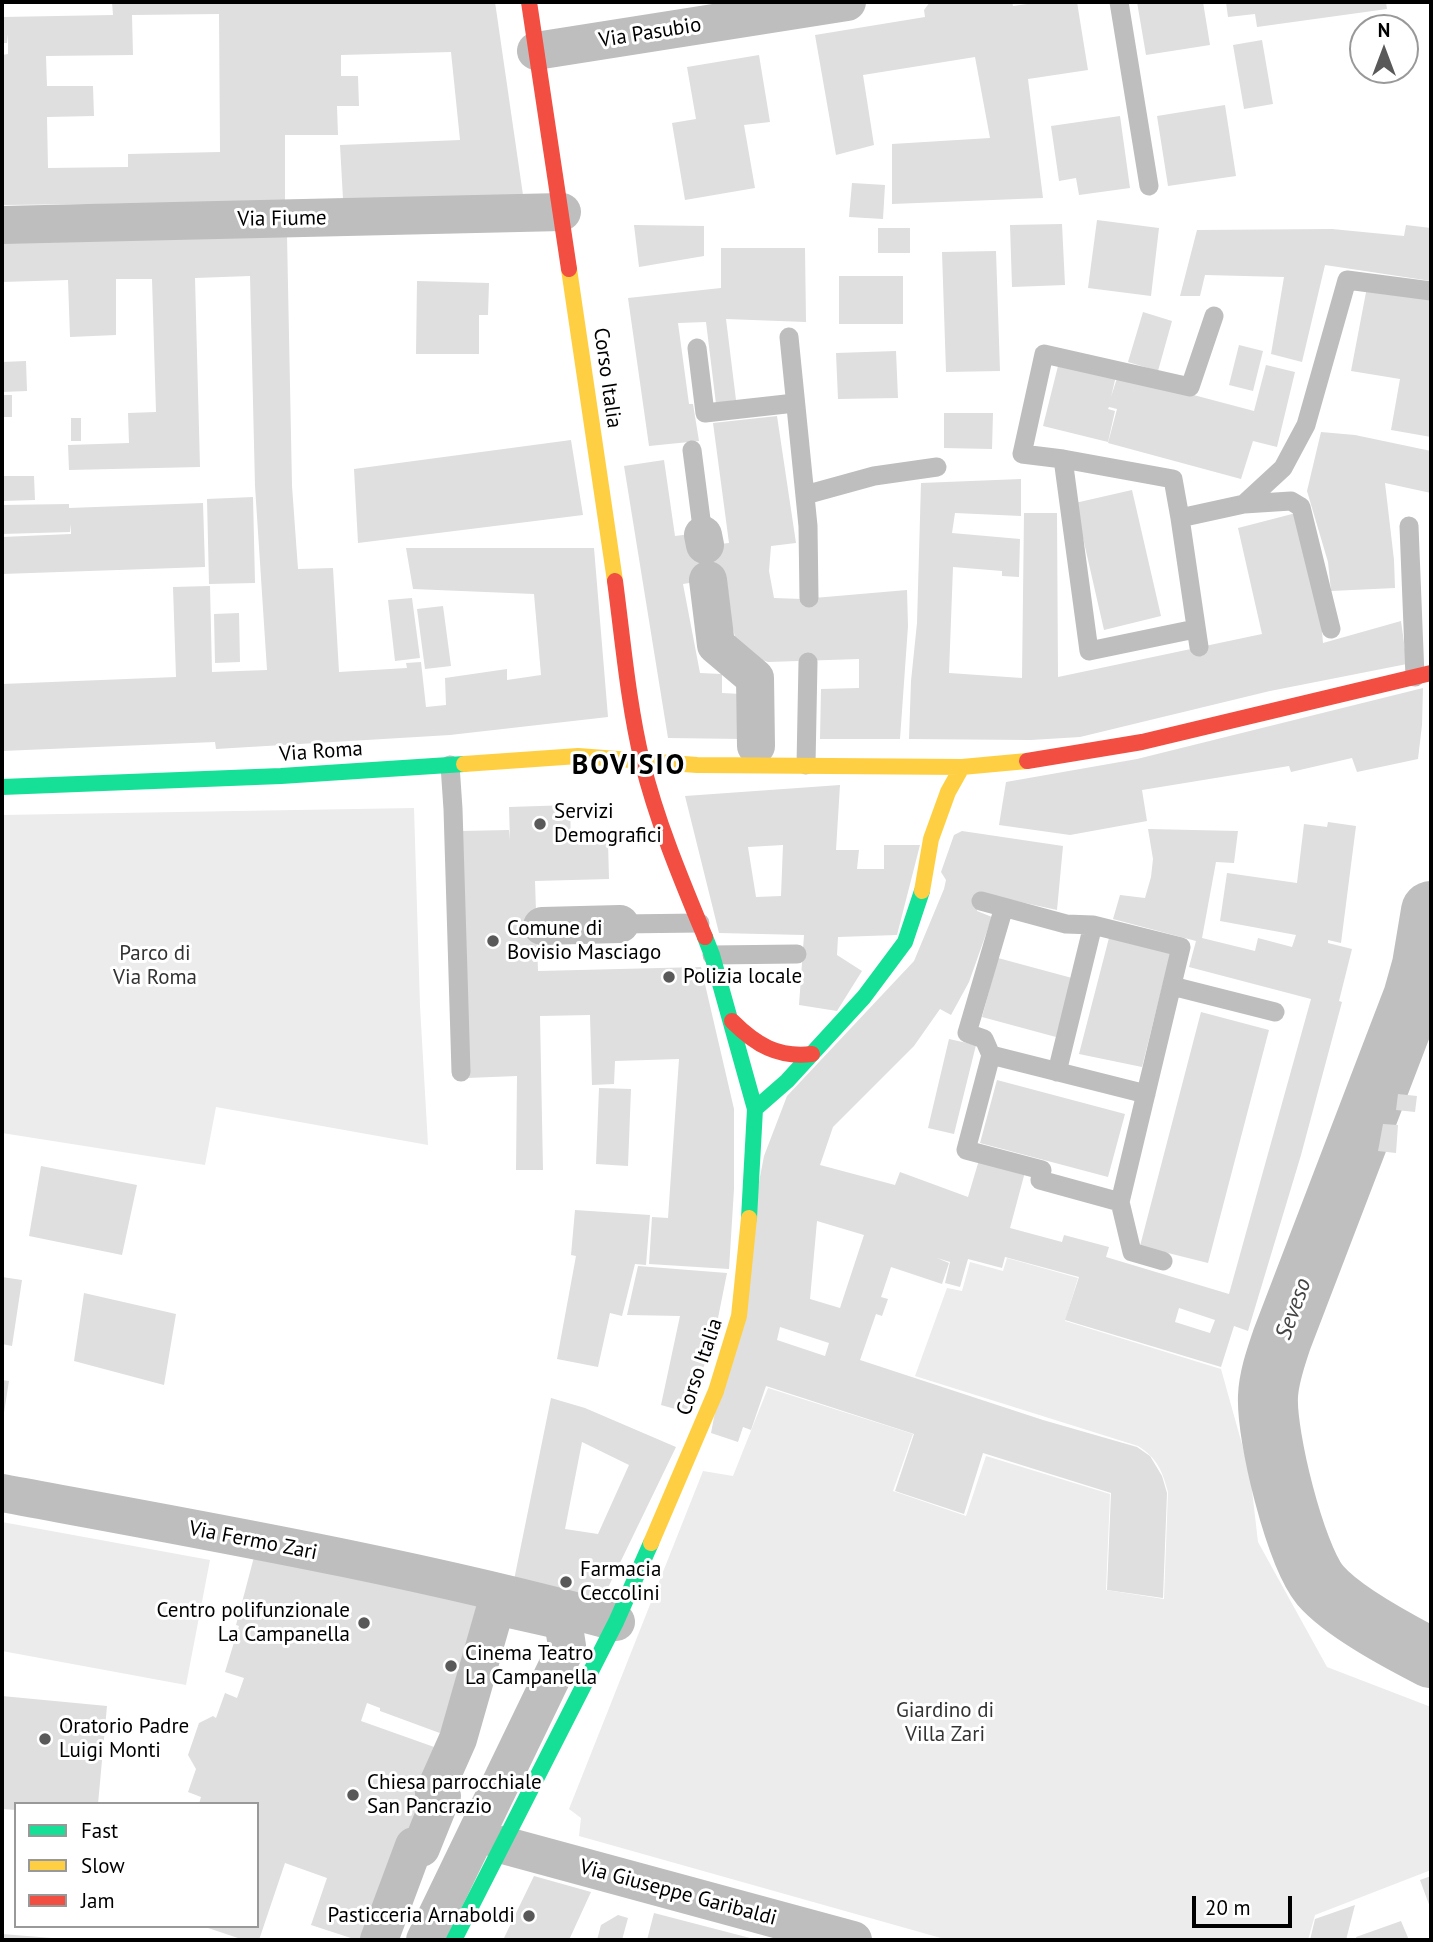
<!DOCTYPE html>
<html>
<head>
<meta charset="utf-8">
<style>
  body { margin:0 }
  #map { position:relative; width:1433px; height:1942px; overflow:hidden; background:#fff; font-family:"PT Sans",sans-serif }
  canvas { display:block }
  .frame { position:absolute; inset:0; border:4px solid #000; pointer-events:none }
  .legend { position:absolute; left:14px; top:1802px; width:245px; height:126px; box-sizing:border-box; background:#fff; border:2px solid #999; margin:0; padding:9px 12px; list-style:none; font-size:21px; color:#000 }
  .legend li { display:flex; align-items:center; gap:14px; height:35px }
  .legend b { width:35px; border:2px solid #999 }
  .north { position:absolute; left:1349px; top:14px; width:70px; height:70px; box-sizing:border-box; background:#fff; border:2px solid #999; border-radius:50%; rotate:0deg; font-size:19px; font-weight:700; line-height:28px; text-align:center; color:#000 }
  .north::after { content:''; display:block; margin:auto; width:24px; height:32px; background:#595959; clip-path:polygon(50% 0,100% 100%,50% 72%,0 100%) }
  .scale { position:absolute; left:1192px; top:1896px; width:100px; height:32px; box-sizing:border-box; border:4px solid #000; border-top:0; padding-left:9px; font-size:21px; line-height:24px; white-space:nowrap; color:#000; -webkit-text-stroke:5px #fff; paint-order:stroke }
</style>
</head>
<body>
<div id="map">
<canvas width="1433" height="1942"></canvas>
<div class="frame"></div>
<ul class="legend">
<li><b style="height:9px;background:#16e098"></b>Fast</li>
<li><b style="height:9px;background:#ffcf43"></b>Slow</li>
<li><b style="height:9px;background:#f24e42"></b>Jam</li>
</ul>
<div class="north">N</div>
<div class="scale">20 m</div>
</div>
<script>
const c = document.querySelector('canvas').getContext('2d');
c.lineJoin = 'round';
function fillPath(path, color) { c.fillStyle = color; c.fill(path, 'evenodd'); }
function strokePath(path, color, width, dash) { c.strokeStyle = color; c.lineWidth = width; c.lineCap = dash ? 'butt' : 'round'; c.setLineDash(dash || []); c.stroke(path); }
function write(font, color, halo, rows, align = 'center') {
  c.font = font + ' "PT Sans",sans-serif'; c.lineWidth = 6; c.setLineDash([]); c.textBaseline = 'middle'; c.strokeStyle = halo; c.fillStyle = color; for (const [text, x, y, turn = 0] of rows) {
    c.save(); c.translate(x, y); c.rotate((+turn || 0) * Math.PI / 180); c.textAlign = isNaN(turn) ? turn : align; if (halo) c.strokeText(text, 0, 0); c.fillText(text, 0, 0); c.restore();
  }
}
fillPath(new Path2D(`
  M414,808l6,198 8,139 -212,-38 -11,58 -203,-32v-318z
  M1007,1258l71,20 -13,43 156,48 29,104 8,69 69,125 104,40v163l-116,45 -7,25h-360l-369,-104 2,-18 -12,-9 134,-338 30,5 35,-88 145,46 -20,57 73,25 20,-60 124,38 -4,96 58,9 4,-107c-6,-22 -11,-34 -30,-46l-223,-70 32,-88 15,3 8,-29 33,9z
  M2,1522l208,38 -24,125 -184,-34z`), '#ececec');
strokePath(new Path2D(`
  M1431,911l-9,54 -9,32 -131,342c-6,18 -13,37 -14,57 -2,40 27,158 52,189 23,27 80,57 111,73`), '#bfbfbf', 60);
fillPath(new Path2D(`
  M112,2h383l28,193 -180,4 -3,-54 120,-5 -9,-88 -110,3v21h17l1,30h-22l1,29h-53v67l-283,3v-150l6,-1v-20l-1,9h-5v-26l111,-2zM219,14l1,138 -92,2v13l-80,1 -1,-51 47,-1 -1,-30h-46l-1,-30 87,-1 -1,-40z
  M930,2h82l1,4 28,-4h36l11,68 -60,9 15,119 -151,6v-60l98,-6 -15,-81 -112,18 11,70 -38,10 -21,-120 110,-18 -1,-7z
  M1137,2h66l7,43 -64,10z
  M1226,2h160l1,7 -130,18 -2,-13 -27,3z
  M1262,40l11,64 -29,5 -11,-64z
  M759,55l11,67 -26,3 11,63 -70,12 -13,-77 24,-4 -9,-52z
  M1225,105l11,71 -68,10 -11,-70z
  M1120,116l10,72 -51,7 -3,-17 -17,3 -8,-55z
  M852,183l33,2 -2,34 -34,-2z
  M1097,220l62,8 -8,68 -63,-8z
  M1062,224l3,61 -53,2 -2,-62z
  M634,225l70,1v30l-65,11z
  M1406,225l25,3v53l-106,-16 -23,97 -31,-8 13,-77 -79,-2 -5,21h-20l17,-66 135,-1 72,7z
  M878,228h32v25h-32z
  M287,235l5,251 6,83 35,-1 6,104 68,-4 -1,-5 15,-1 5,45 20,-2 -1,-27 62,-9v11l34,-5 -7,-81 -121,-5 -7,-41h188l14,169 -158,18 -234,14 -1,-7 -213,9v-67l174,-7 -3,-90 37,-1 2,86 55,-2 -12,-184 -5,-210 -55,2 5,189 -131,3 -1,-25 61,-2 -1,-30 28,-1 -4,-133h-36v56l-46,2 -2,-57 -66,2v-42z
  M721,248h84l1,74 -80,-3 10,81 -20,4 -10,-82 -28,1 11,81h4l6,37 -50,5 -21,-148 93,-10z
  M996,251l4,120 -54,1 -4,-120z
  M839,276h64v48h-64z
  M417,281l72,2 -1,32h-9v39h-63z
  M1367,287l64,12v138l-40,-7 9,-51 -49,-8z
  M1143,312l29,9 -14,50 -30,-9z
  M1239,345l24,6 -10,40 -24,-6z
  M896,351l2,47 -60,1 -2,-46z
  M26,361l1,30 -25,1v-30z
  M1059,362l57,14 -5,21 7,-22 136,36 12,-46 29,7 -18,75 -24,-6 -12,38 -133,-36 9,-34 -8,-2 -1,2 7,2 -7,31 -65,-16z
  M2,395h10v22h-10z
  M944,413h49l-1,36 -48,-1z
  M777,416l19,127 -25,3 -2,25 5,27 28,1 105,-9 1,36 -8,113h-80l1,-50 38,-1v-29l-91,3 -18,-6 -13,-13 -6,-20 -23,-43 -25,4 17,89 22,1v19l20,1 1,45 -75,-1 -44,-272 40,-6 11,76 16,-2 1,13 37,-4 -16,-120z
  M71,418h10v23h-10z
  M1321,432l34,3 76,16v42l-46,-10 9,77 1,28 -64,3 -3,-29 -21,-71z
  M571,440l12,75 -225,28 -4,-74z
  M2,476h32l1,24 -33,1z
  M1021,479v37l-66,-3 -3,20 68,6 -1,38 -17,-1v-5l-49,-4 -4,106 73,5 2,-165h33l1,164 204,-43 -24,-106 58,-15 25,106 2,24 78,-22 6,43 -137,27 -190,46 -49,3 -122,-1 2,-58 6,-58 4,-140z
  M1132,490l29,126 -57,14 -29,-127z
  M253,497l2,86 -46,1 -2,-85z
  M203,503l2,64 -203,7v-37l69,-3v-10l-1,8 -68,2v-29l67,-1v4z
  M412,598l8,60 -25,3 -7,-61z
  M443,606l8,60 -26,3 -8,-60z
  M239,613l1,49 -25,1 -1,-49z
  M1423,688l-1,37 -4,34 -61,13 -5,-14 -61,14 -2,-6 -147,24 5,31 -77,14 -71,-10 7,-43 131,-23z
  M840,785l-4,65h23l-2,19h27v-24h36l-23,90 -59,2 -1,18 25,16 -25,40 -38,-6 5,-70 -85,-2 -34,-137zM783,845l-2,51 -25,1 -8,-50z
  M570,805l1,38 37,-1 1,37 -74,2 3,90 163,-4 33,142v80l-5,80 -80,-5 3,-47 16,1 11,-159 -64,2 -1,23 -22,1 -2,-70 -50,1 3,154h-27l1,-94 -50,2 -6,-247 48,-1 1,10 -1,-33z
  M1328,822l28,4 -15,117 -13,-3v3l24,6 -13,52 3,1 -41,153 -53,176 -14,-5 -13,41 -156,-47 14,-43 -74,-20 -3,11 -34,-9 -8,28 -15,-4 5,-21 -13,-4 12,5 -7,21 -51,-17 -10,30 7,2 -6,17 -6,-2 -16,46 183,60 94,27 13,9 12,20 5,17 -4,105 -56,-8 4,-97 -128,-40 -19,61 -69,-23 19,-57 -148,-48 -15,44 -8,-3 -5,15 -27,-9 53,-277 23,-60 127,-135 30,-72 2,-9 -5,-8 13,-37 8,-4 101,15 -6,64 -73,-16 -7,17 15,6 -23,65 -18,33 -11,-6 -26,37 -81,81 -13,38 75,20 5,-13 68,25 11,-37 46,12 -15,56 52,14 2,-7 45,12 -3,10 123,37 82,-295 -122,-32 7,-26 -83,-22 7,-24 25,3 6,-21 2,-18 -5,-30 90,2 -4,32 -18,-1 -14,76 53,13 3,-13 34,9 4,-12 -76,-14 7,-48 70,10 7,-59 23,3zM817,1221l47,14 -24,73 -30,-9zM1179,1308l36,12 -5,13 -35,-11zM780,1327l49,16 -4,13 -48,-16z
  M1110,934l61,17 -29,116 -63,-13z
  M998,958l74,20 -16,59 -74,-20z
  M1201,1012l68,18 -61,233 -68,-17z
  M949,1039l27,6 -22,89 -26,-6z
  M997,1080l128,34 -17,63 -128,-34z
  M599,1088l32,1 -3,77 -32,-2z
  M1398,1094l19,2 -2,16 -19,-2z
  M1383,1124l15,1 -2,28 -18,-2z
  M41,1166l96,19 -15,70 -93,-19z
  M575,1210l75,5 -4,50 -11,-1 -13,52 -12,-3 -12,54 -41,-8 19,-103 -5,-1z
  M638,1266l89,7 -14,70 -27,69 -25,-7 19,-89 -53,-1z
  M2,1277l20,3 -10,66 -10,-2z
  M84,1293l92,21 -12,71 -90,-24z
  M2,1380l7,1 -6,38h-1z
  M551,1398l34,10 91,39 -73,151 -89,-18zM582,1442l47,23 -31,69 -33,-5z
  M254,1557l240,49 -38,133 -76,-28v-3l-13,-5 -6,18 90,32 -72,187h-22l-46,-15 16,-47 -42,-15 -26,77h-15l-39,-13 52,-1v-122h-58l2,-7 -13,-5 8,-23 -8,-14 11,-32 14,-7 3,2 9,-25 12,5 7,-20 -19,-6 14,-46 -3,-1z
  M2,1696l105,10 -9,98h-82v6l-14,-1z
  M534,1876l57,16 -22,48h-66z
  M1431,1876v34l-11,-30z
  M1355,1905l-9,35h-36l5,-21z
  M654,1913l100,26 -1,1h-106z
  M618,1915l10,3 -6,22h-25l4,-15z
  M1401,1921l8,19h-52l-1,-3z
  M2,1934l50,4v2h-50z`), '#dfdfdf');
strokePath(new Path2D(`
  M1119,2l30,184
  M789,337l19,189 1,72
  M697,348l8,65 90,-10
  M692,450l11,85 -5,5
  M1063,459l26,192 106,-22
  M805,495l69,-19 63,-9
  M1244,504l47,-3 10,6 30,122
  M1180,518l-7,-39 -110,-20 -41,-5 22,-100 146,33 24,-71
  M1409,526l6,151
  M1199,647l-19,-129 64,-14 39,-36 23,-43 41,-145 84,11
  M450,765l3,44 8,263
  M806,765l2,-103
  M981,901l85,23 27,1 88,22 -61,255 -80,-22 2,-10 -76,-20 25,-95 -7,-16 -17,-6 37,-126
  M620,924l80,-1
  M712,955l85,-1
  M1172,986l103,26
  M991,1055l155,39
  M1057,1072l36,-147
  M1120,1202l12,50 31,9`), '#bebebe', 19);
strokePath(new Path2D(`
  M536,51l311,-49
  M2,225l560,-13
  M703,535l2,10
  M708,580l8,65 39,33 1,68
  M542,926l78,-2
  M2,1493c205,38 413,74 614,129
  M503,1845l350,95
  M379,1940l35,-94 7,2 21,-52 -8,-3 24,-54 38,-133 58,13 10,8 3,19 -142,294`), '#bebebe', 38);
strokePath(new Path2D(`
  M2,787l279,-11 183,-12
  M705,937l7,18 43,154 -6,109
  M755,1109l32,-28 77,-84 41,-55 17,-51
  M454,1940l162,-318 35,-79`), '#16e098', 16);
strokePath(new Path2D(`
  M569,269l46,312
  M464,764l114,-8 119,9 265,2 65,-6
  M922,891l9,-52 17,-47 14,-25
  M651,1543l65,-152 23,-75 10,-98`), '#ffcf43', 16);
strokePath(new Path2D(`
  M529,2l40,267
  M615,581c8,60 13,121 27,180 15,61 39,118 63,176
  M1027,761l115,-19 289,-69
  M732,1021c24,24 46,37 80,33`), '#f24e42', 16);
for (const [x, y, r, color] of [
  [540,824,7,"#595959"],
  [493,941,7,"#595959"],
  [669,977,7,"#595959"],
  [566,1582,7,"#595959"],
  [364,1623,7,"#595959"],
  [451,1666,7,"#595959"],
  [45,1739,7,"#595959"],
  [353,1795,7,"#595959"],
  [529,1916,7,"#595959"]
]) { const dot = new Path2D(); dot.arc(x, y, r, 0, 2 * Math.PI); c.fillStyle = color; c.fill(dot); strokePath(dot, '#fff', 2.5); }
write('21px', '#000', '#fff', [
  ["Via Pasubio",650,33,-9],
  ["Via Fiume",282,219,-1],
  ["Corso Italia",607,378,82],
  ["Via Roma",321,752,-4],
  ["Corso Italia",700,1367,-71],
  ["Via Fermo Zari",253,1541,11],
  ["Via Giuseppe Garibaldi",678,1893,15]
]);
write('21px', '#000', '#fff', [
  ["Servizi",554,812],
  ["Demografici",554,836],
  ["Comune di",507,929],
  ["Bovisio Masciago",507,953],
  ["Polizia locale",683,977],
  ["Farmacia",580,1570],
  ["Ceccolini",580,1594],
  ["Centro polifunzionale",350,1611,"right"],
  ["La Campanella",350,1635,"right"],
  ["Cinema Teatro",465,1654],
  ["La Campanella",465,1678],
  ["Oratorio Padre",59,1727],
  ["Luigi Monti",59,1751],
  ["Chiesa parrocchiale",367,1783],
  ["San Pancrazio",367,1807],
  ["Pasticceria Arnaboldi",515,1916,"right"]
], 'left');
write('21px', '#333', '#fff', [
  ["Parco di",155,954],
  ["Via Roma",155,978],
  ["Giardino di",945,1711],
  ["Villa Zari",945,1735]
]);
write('italic 23px', '#444', '#fff', [
  ["Seveso",1294,1309,-70]
]);
c.letterSpacing = '2px';
write('bold 28px', '#000', '#fff', [
  ["BOVISIO",629,766]
]);
c.letterSpacing = '0px';
</script>
</body>
</html>
